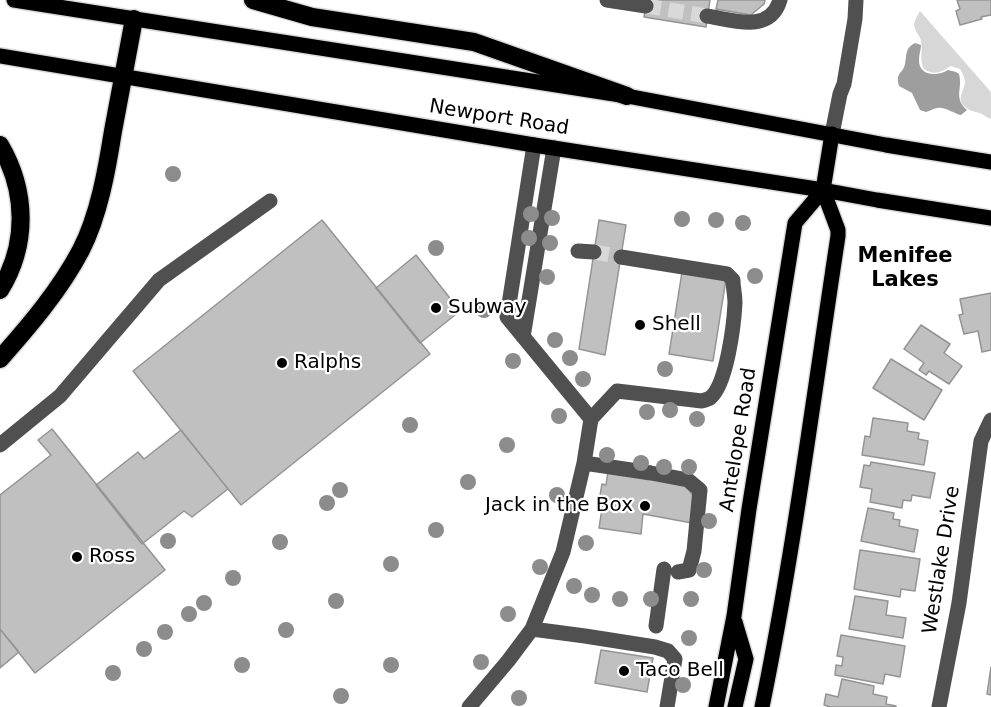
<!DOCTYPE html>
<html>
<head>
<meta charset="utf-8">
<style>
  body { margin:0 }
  canvas { display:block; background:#fff }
</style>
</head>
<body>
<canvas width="991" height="707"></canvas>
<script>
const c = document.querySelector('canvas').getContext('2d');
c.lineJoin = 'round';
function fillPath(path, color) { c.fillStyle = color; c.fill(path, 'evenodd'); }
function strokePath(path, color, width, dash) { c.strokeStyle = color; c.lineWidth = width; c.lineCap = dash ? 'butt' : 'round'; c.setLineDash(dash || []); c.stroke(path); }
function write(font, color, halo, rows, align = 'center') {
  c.font = font + ' "DejaVu Sans",sans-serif'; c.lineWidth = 4.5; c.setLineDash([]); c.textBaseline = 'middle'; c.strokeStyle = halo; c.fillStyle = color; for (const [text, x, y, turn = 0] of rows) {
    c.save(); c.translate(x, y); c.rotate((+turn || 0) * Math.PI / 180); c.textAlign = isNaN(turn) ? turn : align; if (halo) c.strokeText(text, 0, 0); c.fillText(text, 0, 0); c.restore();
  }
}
fillPath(new Path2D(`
  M920,11l71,81v27c-3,-1 -6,-3 -9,-5 -4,-2 -9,-2 -14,-5 -13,-9 -5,-15 -3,-26 0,-5 -2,-9 -5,-14l-9,-3c-10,6 -17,10 -27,3 -5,-9 -1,-18 -3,-28 -1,-6 -7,-10 -7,-17 1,-5 4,-9 6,-13z`), '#d7d7d7');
fillPath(new Path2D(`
  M915,43l6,2c0,5 -2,9 -2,14 -1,17 18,18 29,11l8,2 3,2c4,16 -6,23 8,36l-6,5c-6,-1 -14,-7 -20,-7 -4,-1 -11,3 -15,4l-6,-2 -8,-17 -13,-7c-4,-14 4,-12 6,-22 2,-10 0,-16 10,-21z`), '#9e9e9e');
const building = new Path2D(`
  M647,0h63l-4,27 -62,-10z
  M718,0h47l-1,4 -13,11 -35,-6z
  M957,0h34v15l-10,2 1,2 -22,6 -4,-14 4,-2z
  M322,220l108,134 -189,151 -108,-134z
  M599,220l27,5 -21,130 -26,-6z
  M416,255l44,56 -40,32 -44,-55z
  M682,272l44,7 -13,82 -44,-7z
  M991,293v57l-9,2 -4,-21 -14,3 -5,-19 4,-1 -3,-15z
  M921,325l29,19 -6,9 18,13 -13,18 -20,-13 -3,4 -7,-5 5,-7 -20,-14z
  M891,359l51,31 -18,30 -51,-32z
  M873,418l35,5 -1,8 12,2 -1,6 10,2 -4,24 -62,-10 3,-19 5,1z
  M52,429l113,141 -130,103 -35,-44v-134l51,-40 -13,-15z
  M181,430l47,59 -36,28 -8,-6 -42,33 -46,-59 42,-33 6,7z
  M871,462l64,11 -5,25 -18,-3 -1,6 -8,-1 -1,8 -32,-6 2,-13 -12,-2 4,-22 6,1z
  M608,471l75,12 12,15 -3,25 -49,-9 -2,20 -42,-6 4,-26 -4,-1 3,-17 4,1z
  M868,508l26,5 -1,6 7,1 -1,6 19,4 -4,22 -53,-11z
  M860,550l60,9 -5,32 -14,-2 -1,8 -46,-8z
  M855,596l33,5 -2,14 20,3 -3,20 -54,-9z
  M0,629l19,23 -19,16z
  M841,635l64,11 -5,31 -15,-3 -2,10 -48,-9 1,-10 6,1 1,-9 -6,-1z
  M601,650l52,8 -6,34 -52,-9z
  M991,667v28l-4,-1z
  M842,679l32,7 -1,8 14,3 -1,7 10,2v1h-66l-6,-2 2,-11 12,3z`);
fillPath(building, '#c0c0c0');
strokePath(building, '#949494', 1.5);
strokePath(new Path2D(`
  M646,6l61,10
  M594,252l27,5`), '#d9d9d9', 15, [15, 8]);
const major = new Path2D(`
  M14,0l613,96 259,49 105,17
  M0,56l534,89 289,45 54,10 114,18
  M716,707l18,-91 15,-107 46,-286 28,-33
  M735,707l11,-48 -11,-37
  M762,707c32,-156 52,-314 76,-471v-6l-15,-40 9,-56`);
const highway = new Path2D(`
  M253,0l59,17 162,25 153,54
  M0,145c27,46 28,100 0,145
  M0,359c30,-34 60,-69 81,-109 18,-35 26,-81 32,-119 7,-37 14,-75 21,-112`);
strokePath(major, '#dbdbdb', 18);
strokePath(highway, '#dbdbdb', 21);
strokePath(new Path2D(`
  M607,0l39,6
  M707,16c26,4 63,18 73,-16
  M832,134l8,-40 4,-10 11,-65 1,-19
  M534,145l-27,172 84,102
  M578,251l16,1
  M523,337l31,-189
  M0,445l60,-49 99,-116 111,-79
  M584,463l67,10 37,7 12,10 -6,61 -5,19 -11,2
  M656,626l8,-57
  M532,629l53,7 70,11 13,4 7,8 -8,48
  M469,707l39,-46 24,-32 31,-77 21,-89 7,-44 26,-28 85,10c3,-1 6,-2 8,-3 17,-13 24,-75 25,-95 0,-8 -2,-16 -2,-23l-6,-6 -106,-17
  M939,707l20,-104 22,-162 10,-21`), '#505050', 15);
strokePath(major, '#000', 15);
strokePath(highway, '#000', 18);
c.fillStyle = '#8c8c8c';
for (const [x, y] of [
  [173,174],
  [531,214],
  [552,218],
  [682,219],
  [716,220],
  [743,223],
  [529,238],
  [550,243],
  [436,248],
  [755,276],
  [547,277],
  [484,310],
  [555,340],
  [570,358],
  [513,361],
  [665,369],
  [583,379],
  [670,410],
  [647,412],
  [559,416],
  [697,419],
  [410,425],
  [507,445],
  [607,455],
  [641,463],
  [664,467],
  [689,467],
  [468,482],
  [340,490],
  [557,495],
  [327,503],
  [709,521],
  [436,530],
  [168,541],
  [280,542],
  [586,543],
  [391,564],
  [540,567],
  [704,570],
  [233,578],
  [574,586],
  [592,595],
  [620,599],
  [651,599],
  [691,599],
  [336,601],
  [204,603],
  [189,614],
  [508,614],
  [286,630],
  [165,632],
  [689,638],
  [144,649],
  [481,662],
  [242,665],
  [391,665],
  [113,673],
  [683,685],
  [341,696],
  [519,698]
]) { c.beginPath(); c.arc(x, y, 8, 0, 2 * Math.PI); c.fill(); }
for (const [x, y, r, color] of [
  [436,308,6,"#000"],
  [640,325,6,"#000"],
  [282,363,6,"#000"],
  [645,506,6,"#000"],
  [77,557,6,"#000"],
  [624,671,6,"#000"]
]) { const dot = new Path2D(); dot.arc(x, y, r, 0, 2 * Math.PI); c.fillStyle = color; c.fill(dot); strokePath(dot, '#fff', 2); }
write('20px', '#000', '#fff', [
  ["Newport Road",499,118,9],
  ["Antelope Road",739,440,-81],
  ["Westlake Drive",942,560,-81]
]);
write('20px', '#000', '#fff', [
  ["Subway",448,308],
  ["Shell",652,325],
  ["Ralphs",294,363],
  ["Jack in the Box",633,506,"right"],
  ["Ross",89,557],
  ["Taco Bell",636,671]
], 'left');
write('bold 21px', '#000', '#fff', [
  ["Menifee",905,257],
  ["Lakes",905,281]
]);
</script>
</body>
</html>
